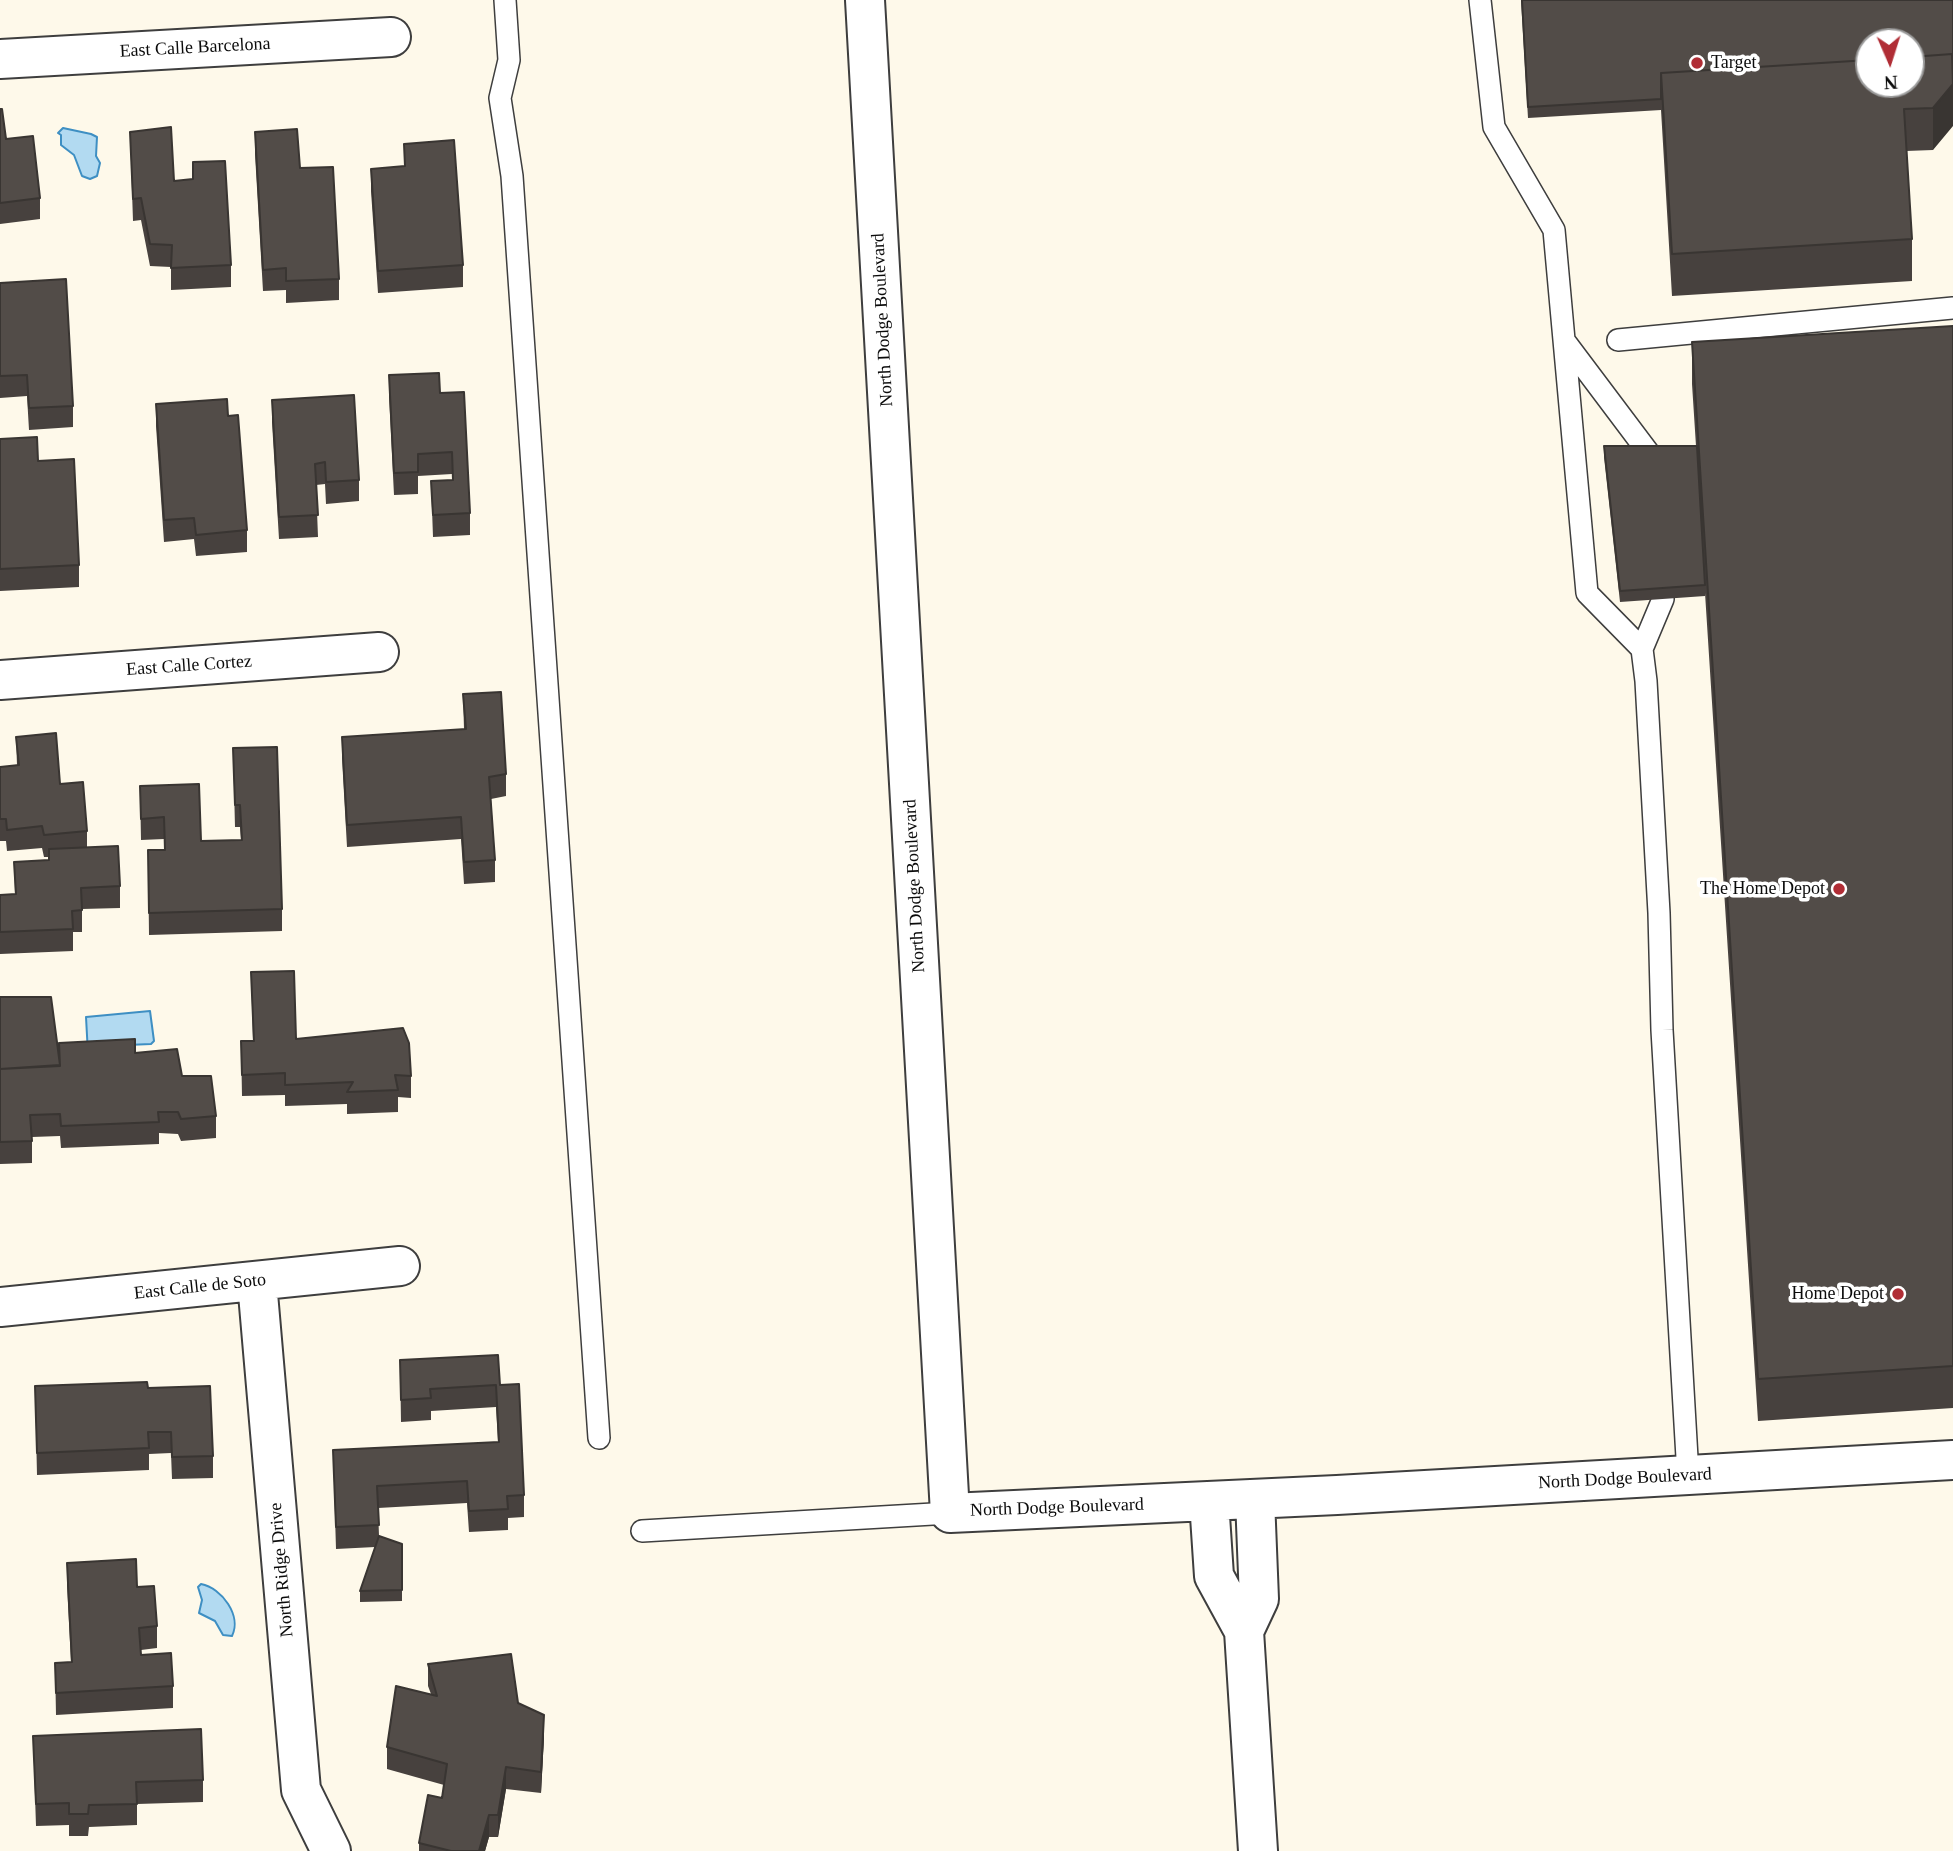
<!DOCTYPE html>
<html>
<head>
<meta charset="utf-8">
<style>
  body { margin:0 }
  #map { position:relative; width:1953px; height:1851px; overflow:hidden; background:#fef9ea; font-family:"Times New Roman",serif }
  canvas { display:block }
  .north { position:absolute; left:1855px; top:28px; width:70px; height:70px; box-sizing:border-box; background:#fff; border:2px solid #9d9d9d; border-radius:50%; rotate:177deg; font-size:19px; font-weight:700; line-height:28px; text-align:center; color:#0b0b0b }
  .north::after { content:''; display:block; margin:auto; width:24px; height:32px; background:#b02d35; clip-path:polygon(50% 0,100% 100%,50% 72%,0 100%) }
</style>
</head>
<body>
<div id="map">
<canvas width="1953" height="1851"></canvas>
<div class="north">N</div>
</div>
<script>
const c = document.querySelector('canvas').getContext('2d');
c.lineJoin = 'round';
function fillPath(path, color) { c.fillStyle = color; c.fill(path, 'evenodd'); }
function strokePath(path, color, width, dash) { c.strokeStyle = color; c.lineWidth = width; c.lineCap = dash ? 'butt' : 'round'; c.setLineDash(dash || []); c.stroke(path); }
function write(font, color, halo, rows, align = 'center') {
  c.font = font + ' "Times New Roman",serif'; c.lineWidth = 7; c.setLineDash([]); c.textBaseline = 'middle'; c.strokeStyle = halo; c.fillStyle = color; for (const [text, x, y, turn = 0] of rows) {
    c.save(); c.translate(x, y); c.rotate((+turn || 0) * Math.PI / 180); c.textAlign = isNaN(turn) ? turn : align; if (halo) c.strokeText(text, 0, 0); c.fillText(text, 0, 0); c.restore();
  }
}
const water = new Path2D(`
  M63,128l28,6 6,3 -1,19 4,7 -3,13 -7,3 -8,-3 -8,-21 -13,-10v-10l-3,-2z
  M150,1011l4,30 -3,3 -48,2 -15,8 -2,-37z
  M201,1584c21,4 41,32 31,52l-9,-1 -8,-14 -16,-8 3,-13 -4,-13z`);
fillPath(water, '#b2daf1');
strokePath(water, '#3e8fc3', 2);
const service = new Path2D(`
  M505,0l4,60 -9,38 12,78 87,1262
  M1480,0l14,127 60,103 33,363 55,56 4,32 13,232 3,117 26,445
  M1618,340l335,-32
  M1566,343l85,113
  M1642,649l21,-50
  M642,1531l308,-18`);
const minor = new Path2D(`
  M865,0l85,1513 387,-18 616,-35
  M0,59l391,-22
  M0,680l379,-28
  M257,1282l44,508 30,61
  M0,1307l400,-41
  M1209,1501l5,75 30,55 14,220
  M1244,1631l15,-32 -4,-100`);
strokePath(service, '#3e3e3e', 24);
strokePath(minor, '#3e3e3e', 42);
strokePath(service, '#fff', 21);
strokePath(minor, '#fff', 38);
fillPath(new Path2D(`
  M1521,0h432l-20,150 -27,1 6,88v42l-240,15 -11,-186 -133,8z
  M0,109l6,30 34,59v21l-40,5z
  M130,132l44,49 57,84v22l-60,3v-23l-21,-1 -9,-46 -8,1z
  M255,132l45,36 39,111v21l-53,3v-13l-23,1 -8,-137z
  M404,144l59,121v22l-85,6 -7,-102v-22l33,-3z
  M0,283l73,123v21l-44,3 -2,-34 -27,2z
  M1953,326v1082l-195,13 -53,-828v3l-85,6 -16,-145v-11h92l-4,-62v-42z
  M389,375l51,18 30,120v22l-37,2 -2,-56 21,-1v-6l-34,2v18l-24,1 -5,-99z
  M272,400l87,80v21l-33,3 -1,-20 -9,1 2,52 -39,2 -7,-117z
  M156,404l72,12 19,114v22l-51,4 -2,-17 -30,3 -8,-116z
  M0,439l38,22 41,104v22l-79,4z
  M463,694l43,80v22l-15,3 4,61v22l-31,2 -3,-45 -114,8 -5,-89v-21l122,-8z
  M16,737l44,47 27,47v16l33,39v22l-38,1v23h-9v19l-73,3v-59h15l-1,-33 35,-2v-3h-5l-2,-9 -35,3 -1,-10h-6v-74l17,-2z
  M233,748l49,161v22l-133,4 -1,-85h16v-11l-23,1 -1,-54 61,55 40,-1 -1,-13h-5z
  M251,972l45,67 115,37v22l-13,-1v15l-51,2v-10l-62,2v-11l-43,1 -1,-55h12z
  M0,997l59,63v-17l76,10 47,23 34,40v22l-35,3 -3,-7 -19,-1v11l-98,4 -1,-12 -28,1v26l-32,1z
  M400,1360l100,25 24,110v22l-16,1v12l-39,2 -2,-29 -89,5 1,28 23,8v57l-42,1v-11l15,-44 -39,2 -3,-99 165,-8 -2,-35 -65,4v9l-30,2z
  M35,1386l113,2 65,68v22l-41,1 -1,-26 -22,1v16l-112,5z
  M67,1563l70,24 20,39v22l-16,2v5l32,31v22l-117,7 -1,-52 16,-1 -4,-77z
  M428,1664l90,39 26,34 -3,56 -35,-4 -8,48h-9l-4,14h-66v-8l23,-45 2,-13 -57,-16v-22l44,-53 -3,-8z
  M33,1736l170,44v22l-66,2v21l-48,2 -1,9h-19v-11l-33,1z`), '#47413e');
fillPath(new Path2D(`
  M1953,84v42l-20,24v-42z
  M544,1715v22l-3,56v-21z
  M506,1767v22l-8,48v-22z
  M489,1815v22l-4,14h-6z`), '#393532');
const building = new Path2D(`
  M1522,0h431v78l-1,-24 -41,3v-15h-42v18l-208,13v26l-133,8z
  M1952,54l1,30 -20,24 -29,1 8,130 -240,15 -11,-181 208,-13v24h42v-27z
  M0,109h2l4,30 27,-3 7,62 -40,5z
  M171,127l3,54 19,-2v-17l32,-1 6,104 -60,3 1,-23 -22,-1 -9,-46 -8,1 -3,-67z
  M297,129l3,39 33,-1 6,112 -53,2v-13l-23,2 -8,-138z
  M454,140l9,125 -85,6 -7,-102 34,-3 -1,-22z
  M66,279l7,127 -44,2 -2,-33 -27,1v-93z
  M1953,326v1040l-195,13 -66,-1037z
  M439,373l1,20 24,-1 6,121 -37,2 -2,-34 22,-1 -1,-28 -34,2v18l-24,1 -5,-98z
  M354,395l5,85 -33,2 -1,-20 -10,2 3,51 -39,2 -7,-117z
  M227,399l1,17 10,-1 9,115 -51,5 -2,-17 -30,2 -8,-116z
  M37,437l1,24 36,-2 5,106 -79,4v-130z
  M1604,446h93l8,139 -85,6z
  M501,692l5,82 -17,3 6,83 -31,2 -3,-45 -114,8 -5,-88 124,-8 -3,-35z
  M56,733l4,51 23,-2 4,49 -43,4 -2,-9 -35,4 -1,-11h-6v-52l19,-2 -3,-28z
  M277,747l5,162 -133,4 -1,-63h17l-1,-33 -23,2 -1,-33 59,-2 2,57 41,-1 -2,-35h-5l-2,-57z
  M118,846l2,40 -39,2 1,22 -10,1 1,18 -73,3v-37l16,-1 -2,-32 35,-2v-11z
  M294,971l2,68 107,-11 6,15 2,33 -16,-1 3,15 -51,2 6,-10 -68,3v-12l-43,2 -1,-34h13l-3,-69z
  M0,997h51l9,68 -60,4z
  M135,1039v14l42,-4 5,27h29l5,40 -35,3 -3,-7h-20l1,10 -98,4 -1,-12 -30,1 2,26 -32,1v-73l60,-3 -1,-23z
  M498,1355l2,30 19,-1 5,111 -17,1 1,13 -39,2 -2,-30 -90,5 2,39 -43,2 -3,-77 166,-8 -3,-57 -66,4 1,9 -30,2 -1,-40z
  M147,1382l1,6 62,-2 3,70 -41,1 -1,-25h-23l1,16 -112,5 -2,-67z
  M379,1536l23,8v46l-42,1z
  M136,1559l1,28 17,-1 3,40 -18,2 2,27 30,-2 2,33 -117,7 -1,-30 17,-1 -5,-99z
  M511,1654l7,49 26,12 -3,57 -35,-5 -8,48h-9l-10,36h-28l-32,-8 9,-48 14,3 5,-34 -60,-17 9,-61 41,10 -9,-32z
  M201,1729l2,51 -67,2 1,22 -48,1 -1,9h-19v-11l-33,1 -3,-68z`);
fillPath(building, '#524c48');
strokePath(building, '#393532', 2);
for (const [x, y, r, color] of [
  [1697,63,7,"#b02d35"],
  [1839,889,7,"#b02d35"],
  [1898,1294,7,"#b02d35"]
]) { const dot = new Path2D(); dot.arc(x, y, r, 0, 2 * Math.PI); c.fillStyle = color; c.fill(dot); strokePath(dot, '#fff', 2.5); }
write('18px', '#0b0b0b', '#fff', [
  ["East Calle Barcelona",195,48,-3],
  ["North Dodge Boulevard",883,320,-93],
  ["East Calle Cortez",189,666,-4],
  ["North Dodge Boulevard",915,886,-93],
  ["East Calle de Soto",200,1287,-6],
  ["North Dodge Boulevard",1625,1479,-3],
  ["North Dodge Boulevard",1057,1508,-2],
  ["North Ridge Drive",282,1570,-95]
]);
write('18px', '#0b0b0b', '#fff', [
  ["Target",1711,63,"left"],
  ["The Home Depot",1825,889],
  ["Home Depot",1884,1294]
], 'right');
</script>
</body>
</html>
